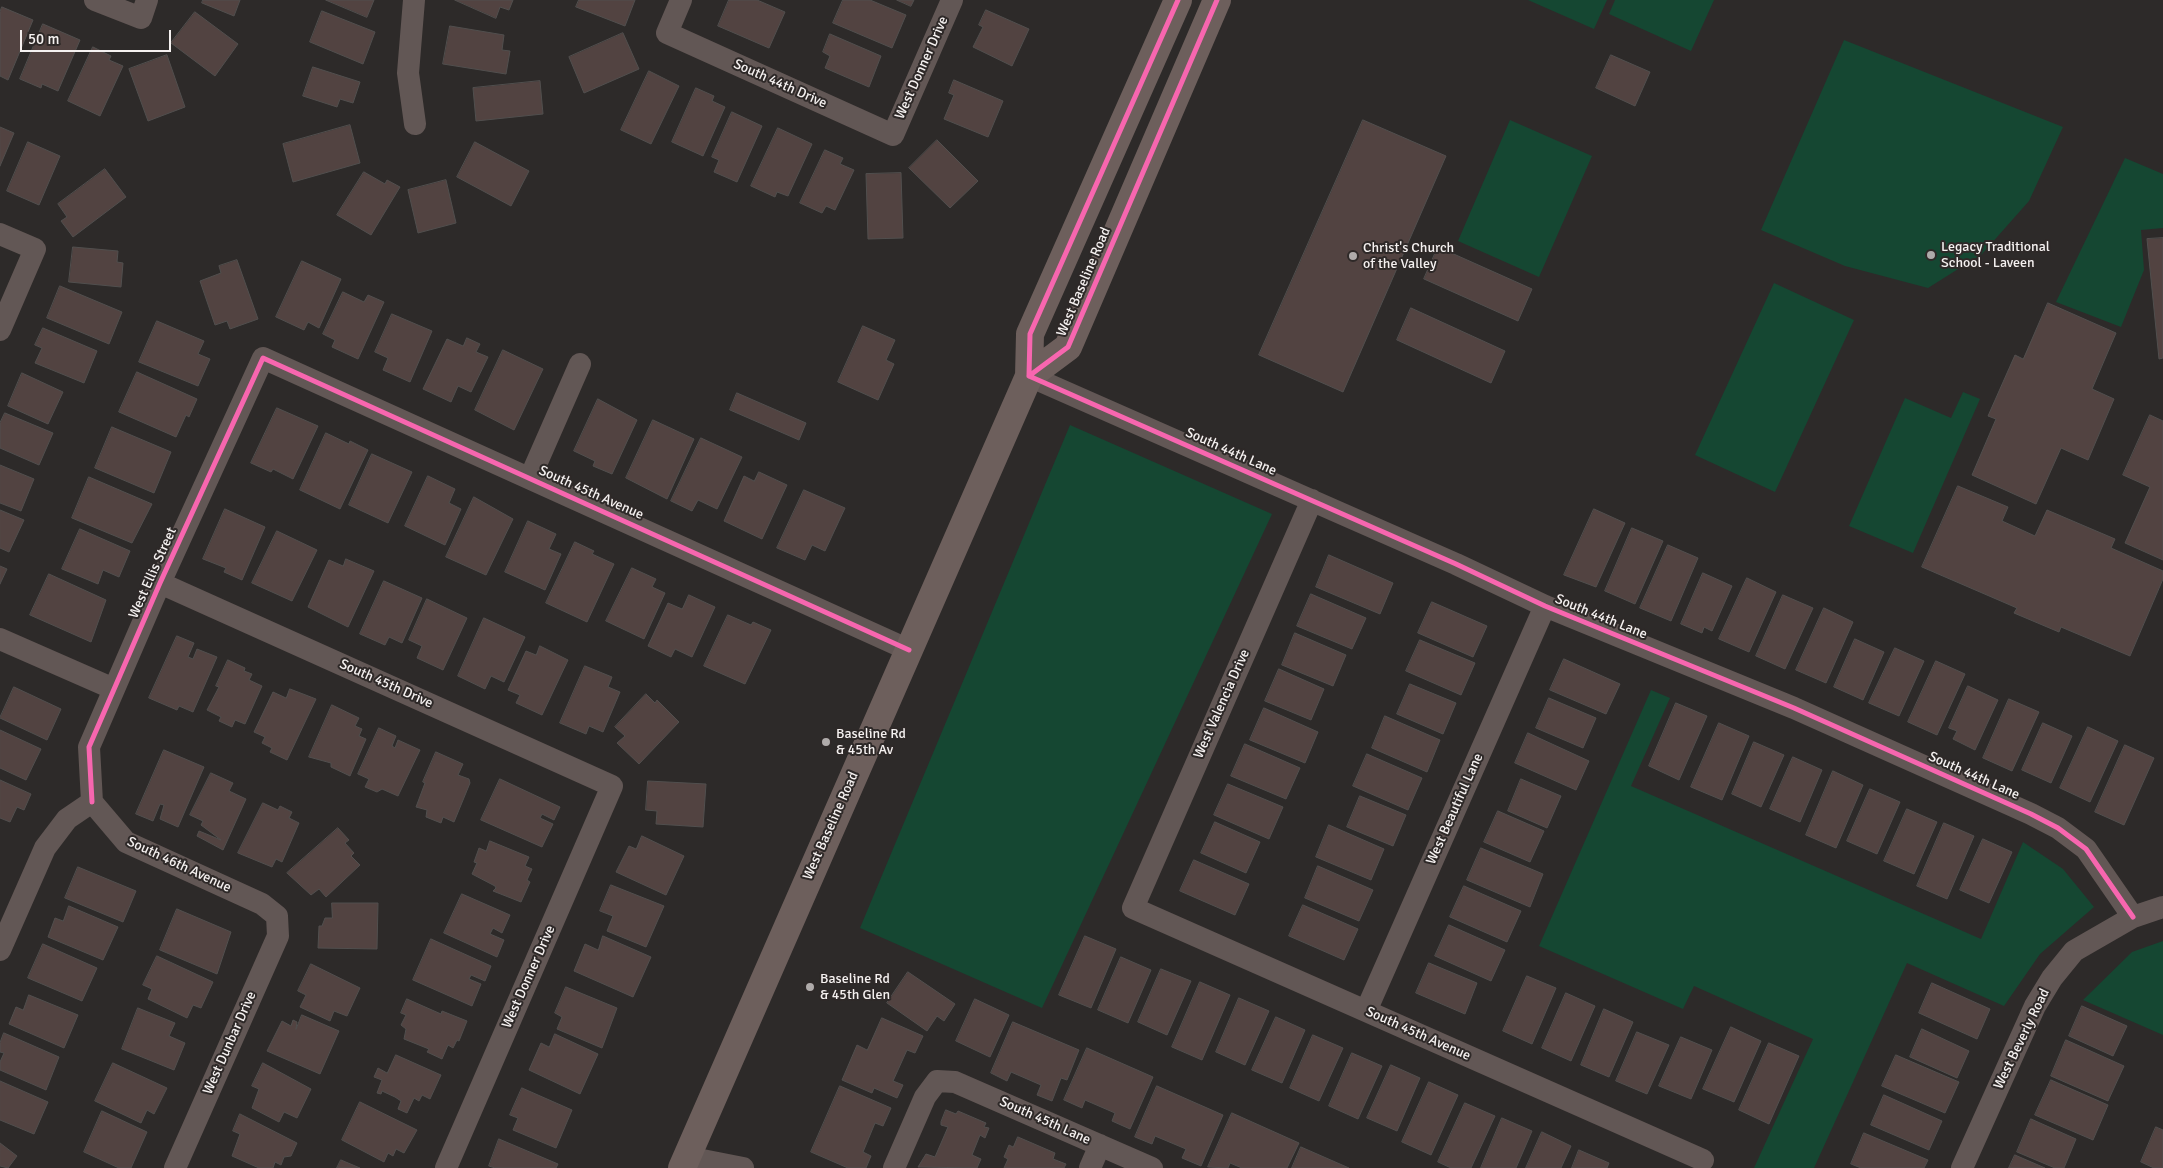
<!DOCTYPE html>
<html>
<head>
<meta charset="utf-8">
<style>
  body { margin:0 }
  #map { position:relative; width:2163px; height:1168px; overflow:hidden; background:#2d2a29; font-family:Signika,sans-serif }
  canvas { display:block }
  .scale { position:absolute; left:20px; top:30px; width:151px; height:22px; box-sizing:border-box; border:2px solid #f5f1f0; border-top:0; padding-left:6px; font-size:15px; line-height:18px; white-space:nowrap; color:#f5f1f0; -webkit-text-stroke:4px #2e2928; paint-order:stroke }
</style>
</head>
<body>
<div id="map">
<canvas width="2163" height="1168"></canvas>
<div class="scale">50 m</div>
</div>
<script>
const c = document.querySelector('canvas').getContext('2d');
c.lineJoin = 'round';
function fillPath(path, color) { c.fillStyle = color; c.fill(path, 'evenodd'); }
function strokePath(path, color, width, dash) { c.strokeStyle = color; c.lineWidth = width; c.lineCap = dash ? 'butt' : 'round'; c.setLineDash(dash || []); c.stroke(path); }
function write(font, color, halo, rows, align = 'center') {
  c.font = font + ' Signika,sans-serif'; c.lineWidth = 4; c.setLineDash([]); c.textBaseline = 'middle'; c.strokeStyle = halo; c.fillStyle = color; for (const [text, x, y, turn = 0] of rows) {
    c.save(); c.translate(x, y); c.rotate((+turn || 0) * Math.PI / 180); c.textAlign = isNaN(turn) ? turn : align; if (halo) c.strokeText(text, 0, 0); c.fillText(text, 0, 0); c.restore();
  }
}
fillPath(new Path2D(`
  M1528,0h79l-13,29z
  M1615,0h99l-23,51 -82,-37z
  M1844,40l219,87 -34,74 -47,53 -54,34 -83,-22 -84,-36z
  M1510,120l82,36 -53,121 -81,-36z
  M2125,158l38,16v54l-22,2 3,40 -23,57 -65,-25z
  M1774,283l80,37 -79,172 -80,-37z
  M1963,392l17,7 -67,154 -64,-27 56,-128 46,20z
  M1070,425l202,89 -230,494 -182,-80z
  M1651,690l19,8 -39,88 350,153 42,-97 40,27 31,38 -54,47 -36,52 -97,-43 -93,205h-60l59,-129 -119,-53 -11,23 -144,-63z
  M2163,941v94l-80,-35 49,-48z`), '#154732');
const building = new Path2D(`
  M203,0h37l-6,16 -32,-13z
  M326,0h48l-7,17z
  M455,0h58l-4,10 -9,-3 -4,11z
  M579,0h56l-10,26 -49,-19z
  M729,0h28l28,12 -16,36 -51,-22z
  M843,0h27l36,15 -14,33 -59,-25z
  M897,0h17l-3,6z
  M2,7l31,13 -25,60 -8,-4v-64z
  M986,10l43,19 -17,37 -39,-19 10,-20 -4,-2z
  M322,11l53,21 -12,32 -53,-22z
  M195,12l43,32 -23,32 -44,-33z
  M43,24l37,16 -22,51 -16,-7 -1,4 -21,-9z
  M450,26l54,9 -2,15 8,1 -4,23 -63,-10z
  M623,33l16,36 -55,24 -15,-36z
  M830,34l51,22 -12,31 -44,-19 5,-12 -7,-4z
  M93,47l18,9 -2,4 14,6 -23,50 -32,-15z
  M167,55l18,52 -37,14 -19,-52z
  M1611,55l39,17 -15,34 -39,-18z
  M313,67l47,15 -7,21 -13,-4 -3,8 -34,-11z
  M649,71l30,15 -28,58 -30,-14z
  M954,80l49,21 -15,36 -44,-18 10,-24 -5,-2z
  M540,81l3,33 -67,7 -3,-33z
  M696,88l18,8 -2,5 13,6 -22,49 -31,-14z
  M732,112l30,14 -25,56 -23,-10 5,-12 -7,-3z
  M1363,120l83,36 -103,236 -84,-37z
  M350,125l10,38 -67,19 -10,-38z
  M0,127l14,6 -14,33z
  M778,128l34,16 -24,52 -11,-4 -2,5 -24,-11z
  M937,140l41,41 -28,27 -41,-40z
  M28,142l32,14 -21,49 -32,-14z
  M475,142l54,29 -18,35 -54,-29z
  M825,150l18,8 -3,6 14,6 -19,40 -9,-4 -4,7 -22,-10z
  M105,169l21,28 -53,40 -12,-16 6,-4 -9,-13z
  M364,172l21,12 2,-4 13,7 -29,48 -34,-20z
  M901,173l2,65 -35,1 -2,-65z
  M446,180l10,43 -38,10 -10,-43z
  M2163,238v120l-4,1 -12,-120z
  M73,247l45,4 -1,11 6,1 -2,24 -52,-5z
  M1438,247l94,42 -14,32 -94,-42z
  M237,260l21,59 -28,10 -3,-8 -12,4 -15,-44 21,-8 -2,-7z
  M302,261l39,18 -22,49 -11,-6 -4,8 -28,-13z
  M60,286l62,26 -13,32 -62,-26z
  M343,292l21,10 4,-7 16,7 -26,57 -26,-12 3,-7 -12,-6z
  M2048,303l68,30 -24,56 22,10 -26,61 -27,-12 -25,56 -64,-29 24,-56 -8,-3 27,-61 8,4z
  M1411,308l94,43 -14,32 -94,-43z
  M392,314l40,17 -22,51 -27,-12 5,-12 -13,-6z
  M157,321l47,20 -6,13 12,5 -12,27 -59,-24z
  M863,326l32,14 -9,20 8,4 -16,36 -40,-18z
  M43,328l54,23 -13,32 -49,-20 7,-15 -7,-3z
  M467,338l13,6 -4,8 12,5 -17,35 -13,-6 -7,16 -28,-13 24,-50 16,7z
  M503,350l40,19 -29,61 -39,-20z
  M137,372l60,27 -8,18 -3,-2 -10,22 -57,-25z
  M22,373l41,19 -15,32 -40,-18z
  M737,393l69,30 -7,17 -69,-30z
  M598,399l39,21 -25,54 -19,-8 2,-5 -21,-10z
  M277,408l41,18 -25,53 -20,-10 -2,3 -20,-9z
  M5,413l48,20 -14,32 -39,-17v-25z
  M2150,415l13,6v139l-38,-17 25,-56 -27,-12z
  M653,420l41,19 -27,60 -41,-21z
  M112,427l59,25 -17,41 -59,-25z
  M326,433l23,11 1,-3 18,9 -28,59 -40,-19z
  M701,438l41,19 -25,52 -19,-9 -6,11 -21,-10z
  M372,454l40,18 -24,51 -39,-18z
  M0,465l34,14 -13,32 -21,-8z
  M759,472l28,13 -25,54 -38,-18 20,-45 10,5z
  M428,476l27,13 -6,14 12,6 -16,36 -40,-19z
  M89,477l63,27 -20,39 -60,-25z
  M1958,486l50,21 -6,14 33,15 12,-26 68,29 -4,9 52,23v8l-33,77 -69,-29 -2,5 -45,-19 3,-5 -95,-41z
  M804,490l41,18 -20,43 -13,-6 -7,15 -28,-12z
  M474,497l39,22 -27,56 -40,-18z
  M225,509l40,18 -23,53 -18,-8 2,-4 -23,-9z
  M1594,509l31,14 -29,64 -32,-12z
  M0,510l24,10 -15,32 -9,-4z
  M528,521l28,13 -7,15 12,5 -16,36 -40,-18z
  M1632,528l31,13 -28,63 -30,-13z
  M80,529l50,22 -11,26 -16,-7 -5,14 -36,-15z
  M277,531l40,19 -25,51 -40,-18z
  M575,542l19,9 -2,3 22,10 -27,58 -41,-19z
  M1668,545l30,13 -27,63 -31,-13z
  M1329,555l64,28 -13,31 -64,-27z
  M346,559l28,12 -26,56 -40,-20 21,-47 14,6z
  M0,566l7,3 -7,15z
  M632,568l24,11 -4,8 13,6 -21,46 -38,-18z
  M1703,573l29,13 -20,45 -8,-4 -2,6 -21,-9z
  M49,574l57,26 -15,42 -61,-27z
  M1747,578l29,14 -27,60 -30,-13z
  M384,581l38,17 -20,45 -13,-6 -4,8 -25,-11z
  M1311,594l55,24 -14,31 -55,-23z
  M689,595l26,12 -23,50 -17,-8 -4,8 -23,-11 20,-43 14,6z
  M1783,595l30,13 -28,61 -29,-13z
  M427,599l40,19 -24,52 -26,-12 5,-12 -13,-6z
  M1432,602l55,24 -14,31 -55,-24z
  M1824,608l29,14 -27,61 -30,-13z
  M728,615l23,10 2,-3 18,8 -26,54 -41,-18z
  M484,618l41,19 -21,45 -13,-6 -6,13 -27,-13z
  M1295,633l51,22 -13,31 -51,-21z
  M177,636l17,7 -6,14 5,2 4,-10 20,8 -24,55 -14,-6 -2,4 -28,-12z
  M1855,639l29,13 -21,48 -29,-13z
  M1420,640l55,23 -14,32 -55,-24z
  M540,646l28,14 -26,55 -26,-12 4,-8 -12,-5 18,-39 10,4z
  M1895,648l29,13 -25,55 -30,-13z
  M1564,659l56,25 -14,30 -56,-24z
  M228,660l17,8 -1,3 8,3 -3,6 13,6 -17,38 -10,-4 -3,7 -13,-6 2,-4 -14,-7 12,-23 -3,-1z
  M1936,661l29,13 -28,61 -29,-13z
  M585,666l27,11 -4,10 12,5 -17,40 -14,-6 -3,8 -26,-11z
  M1279,669l45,20 -13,31 -46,-19z
  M1410,684l46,19 -13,31 -46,-20z
  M1968,686l30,14 -23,50 -22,-11 4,-8 -8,-3z
  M14,687l47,22 -14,31 -47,-22z
  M290,689l26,10 -29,61 -17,-8 2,-4 -10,-5 3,-6 -11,-5 19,-40 13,6z
  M646,694l9,9 2,-3 22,22 -40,42 -22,-21 8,-7 -10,-9z
  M1549,698l47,20 -13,30 -47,-20z
  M2009,699l30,13 -27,59 -29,-13z
  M1676,703l31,13 -28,64 -30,-14z
  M332,705l27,13 -4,8 7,3 -3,7 7,3 -16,37 -19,-9v-4l-22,-6z
  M1264,708l54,24 -13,31 -55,-23z
  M1385,716l55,24 -13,32 -55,-24z
  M1719,723l30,13 -27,64 -31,-13z
  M2043,723l29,13 -21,47 -29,-13z
  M2088,727l30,14 -28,61 -30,-14z
  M379,728l17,8 -4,10 3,2 3,-8 22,10 -22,46 -16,-7 -5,3 -12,-5 4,-8 -11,-5z
  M0,730l41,19 -15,31 -26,-12z
  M1528,733l61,28 -13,29 -61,-27z
  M1754,742l30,13 -23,52 -29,-13z
  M1245,744l55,24 -14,31 -55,-23z
  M2125,745l29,13 -30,67 -29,-13z
  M164,750l40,17 -26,60 -18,-8 4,-14 -4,-1 -7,17 -17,-7z
  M436,752l27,12 -5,11 11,4 1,4 -16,39 -11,-5 -2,6 -15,-6 1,-7 -11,-3 9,-24 -2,-1z
  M1367,754l55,24 -14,32 -55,-24z
  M1793,757l29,13 -22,52 -30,-13z
  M1833,771l30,14 -27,63 -30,-13z
  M211,773l22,10 -4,8 17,8 -23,51 -26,-14 2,-5 22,9 -20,-15 2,-4 -13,-6z
  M500,779l60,28 -6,13 -12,-6 -2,4 13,6 -11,23 -61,-27z
  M1521,779l40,17 -14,32 -39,-17z
  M0,780l31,14 -7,16 -7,-3 -7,15 -10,-4z
  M648,781l58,3 -3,43 -47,-3 1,-13 -11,-1z
  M1228,784l55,23 -14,32 -55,-24z
  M1870,789l30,13 -23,52 -30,-13z
  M1360,796l46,19 -13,31 -46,-19z
  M263,803l15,7 2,-4 12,6 -3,6 10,5 -17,39 -6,-3 -4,8 -34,-14z
  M1907,809l30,13 -23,52 -30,-13z
  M1498,811l46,20 -14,31 -46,-20z
  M1215,822l45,20 -14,31 -45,-20z
  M1944,823l30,13 -27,63 -30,-13z
  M1329,825l55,24 -13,31 -55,-23z
  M338,828l11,12 -4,3 9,10 -3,3 9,9 -34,32 -7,-8 -8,6 -24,-22z
  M642,836l42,20 -18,39 -50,-23 13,-26 7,3z
  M1983,839l29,13 -23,51 -29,-13z
  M490,841l39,16 -4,9 7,3 -5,11 3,2 -9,20 -28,-11 3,-3 -1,-2 -23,-12 5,-11 -3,-1 5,-14 7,3z
  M1481,848l62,26 -13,33 -63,-27z
  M1194,860l55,24 -14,31 -55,-24z
  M1318,866l55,24 -14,31 -54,-23z
  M78,867l58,24 -13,31 -58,-24z
  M611,885l53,21 -18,41 -39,-16 6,-15 -13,-5z
  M1464,886l57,25 -14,31 -57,-25z
  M462,894l48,21 -8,18 -9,-5 -3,6 14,6 -7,17 -53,-24z
  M332,903h46l-1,46 -59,-1 1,-22h3l3,-8h7z
  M1303,905l55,24 -14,31 -55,-24z
  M69,906l49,21 -15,33 -55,-23 7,-19 8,3z
  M177,909l54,23 -14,42 -57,-24z
  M1449,925l56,25 -14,31 -56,-25z
  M603,936l48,21 -18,40 -59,-26 11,-27 13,6z
  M1085,936l31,13 -25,59 -32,-13z
  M431,939l60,27 -6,15 -14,-6 -2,4 12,5 -9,22 -59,-26z
  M43,944l54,24 -15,33 -54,-23z
  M157,956l56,26 -12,26 -8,-3 -6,13 -39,-19 4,-10 -9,-4z
  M1121,957l30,13 -23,53 -30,-13z
  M1429,963l48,20 -12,31 -49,-21z
  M311,964l49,24 -13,28 -13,-5 -4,10 -30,-14 6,-12 -8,-4z
  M1161,969l30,12 -24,54 -29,-13z
  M908,972l47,32 -11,17 -7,-5 -10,15 -40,-28z
  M1527,976l29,12 -24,56 -29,-13z
  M1200,982l30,13 -28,65 -30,-13z
  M1932,983l58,26 -13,30 -58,-26z
  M566,987l51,21 -15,40 -45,-19 5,-12 -7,-4z
  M1566,993l29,13 -24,55 -29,-13z
  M29,995l49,20 -14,33 -55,-24 7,-17 7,3z
  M1239,998l30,13 -24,54 -29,-13z
  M407,999l34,15 1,-3 25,10 -8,20 -2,-1 -4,8 -5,-3 -6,14 -15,-7 2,-3 -25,-10 2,-10 -5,-4 5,-10 -5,-2z
  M975,999l34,16 -19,42 -34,-16z
  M2082,1006l45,20 -14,30 -44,-20z
  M138,1008l37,15 -6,13 16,7 -11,27 -52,-21z
  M1604,1009l29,13 -24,55 -28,-12z
  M302,1015l37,16 -19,43 -53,-23 15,-30 9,5 2,-6 4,2 -1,7z
  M1276,1017l29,13 -23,53 -30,-13z
  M882,1018l41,18 -8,17 -8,-3 -14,31 10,4 -6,13 -23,-10 -2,5 -30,-13 15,-35 10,5z
  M1013,1022l66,28 -12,30 -6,-2 -9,23 -15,-6 4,-10 -30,-13 -4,9 -16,-8z
  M1731,1027l30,14 -27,61 -31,-13z
  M1922,1029l47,22 -12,27 -47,-21z
  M1637,1032l32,13 -22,49 -31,-13z
  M4,1033l55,24 -13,33 -46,-20v-8l4,-9 -4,-1v-9z
  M555,1034l43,20 -18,40 -51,-24 12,-27 8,4z
  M1313,1035l30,13 -24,53 -29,-13z
  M1681,1037l31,13 -21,49 -32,-13z
  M2066,1040l58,26 -16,35 -57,-25z
  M1769,1043l30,13 -30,68 -30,-14z
  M1087,1048l66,29 -23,52 -18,-8 3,-8 -30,-13 -3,8 -18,-8z
  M1352,1053l30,13 -24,53 -29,-13z
  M396,1055l45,20 -11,24 -8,-4 -3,6 -5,-3 -7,15 -9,-4 3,-8 -6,-4 -13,-6 -1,3 -4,-1 5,-13 -8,-3 4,-9 9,5z
  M1896,1055l63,27 -14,31 -63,-27z
  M113,1063l54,25 -13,26 -7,-4 -6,13 -46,-22z
  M263,1063l48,26 -14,29 -13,-6 -5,10 -27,-14 7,-19 -7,-3z
  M1391,1065l29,13 -23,53 -30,-13z
  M2051,1080l57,25 -15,35 -58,-25z
  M0,1081l48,21 -14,32 -34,-14z
  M1429,1082l29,13 -27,60 -29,-13z
  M840,1086l51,22 -8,18 -8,-3 -12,29 8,4 -5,12h-18l-37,-16z
  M1157,1086l66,29 -22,51 -19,-8 4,-9 -31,-13 -3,8 -17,-7z
  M522,1088l50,22 -16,38 -43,-18 5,-12 -8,-3z
  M1884,1095l58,26 -13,29 -58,-25z
  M360,1102l57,28 -13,23 -8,-4 -3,7 -5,-3 -4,9 -42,-22z
  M1465,1103l30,13 -24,52h-20l-13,-6z
  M946,1110l10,4 2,-3 28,12 -2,4 5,1 -4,10 -5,-3 -8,20 9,4 -4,9 -59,-1 8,-13 9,3 13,-30 -7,-2v-3z
  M102,1111l45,21 -16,36h-12l-35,-16z
  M1232,1113l67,30 -12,25h-45l-12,-5 -2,5 -20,-1z
  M240,1114l57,29 -6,13 -7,1 -3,8 -6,-3 -2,6h-14l-27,-12 8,-22 -7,-3z
  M1502,1118l30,13 -16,37h-35z
  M2031,1119l45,20 -12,29h-9l-38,-16z
  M2156,1127l7,3v38h-9l-13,-6z
  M1542,1132l29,14 -10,22h-35z
  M1864,1133l64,27 -4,8h-63l-10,-4z
  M1018,1137l37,16 -2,6 13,5 -2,4h-60l4,-9 -4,-2 5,-12 4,2z
  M499,1139l59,25 -2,4h-61l-6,-2z
  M0,1143l17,13 -9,12 -8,-2z
  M1301,1147l48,21h-57z
  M1579,1150l30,13 -2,5h-35z
  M2015,1155l30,13h-36z
  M341,1160l19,8h-23z`);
fillPath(building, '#524341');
strokePath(building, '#514f4e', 1);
strokePath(new Path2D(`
  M95,0l46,18 6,-18
  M414,0l-6,73 7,51
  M681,0l-14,33 226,102 59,-135
  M0,234l35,15 -35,81
  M1029,376l427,188 89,42 249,102 237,106 27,14 28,21 47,68
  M530,478l50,-114
  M1312,500l-179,408 570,252
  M160,583l452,203 -166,382
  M0,639l114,50
  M92,802l-3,-55 71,-164 103,-225 646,292
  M92,802l34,40 136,62 15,12 1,20 -103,232
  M0,950l45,-102 22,-29 25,-17
  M1366,1011l179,-405
  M687,1157l56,11
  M894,1168l31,-71 12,-16 18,1 197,86
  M1090,1168l10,-23
  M1962,1168l73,-162 17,-28 22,-27 59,-34 30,-10`), '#625755', 22);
strokePath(new Path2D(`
  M1029,376l39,-29 149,-347
  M682,1168l347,-792 1,-42 148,-334`), '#6d5f5c', 28);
strokePath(new Path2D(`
  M1029,376l427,188 89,42 249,102 237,106 27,14 28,21 47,68
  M1029,376l39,-29 149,-347
  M1029,376l1,-42 148,-334
  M92,802l-3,-55 71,-164 103,-225 646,292`), '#f766af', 5);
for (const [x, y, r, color] of [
  [1931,255,5,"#afabaa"],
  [1353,256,5,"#afabaa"],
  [826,742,5,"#afabaa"],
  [810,987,5,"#afabaa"]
]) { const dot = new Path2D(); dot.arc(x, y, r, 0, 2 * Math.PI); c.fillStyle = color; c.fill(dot); strokePath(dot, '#2e2928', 2); }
write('14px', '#f5f1f0', '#2e2928', [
  ["West Donner Drive",922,68,-66],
  ["South 44th Drive",780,84,24],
  ["West Baseline Road",1084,282,-67],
  ["South 44th Lane",1231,452,24],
  ["South 45th Avenue",591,493,24],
  ["West Ellis Street",153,573,-66],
  ["South 44th Lane",1601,617,22],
  ["South 45th Drive",386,684,24],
  ["West Valencia Drive",1222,704,-66],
  ["South 44th Lane",1974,776,24],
  ["West Beautiful Lane",1455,809,-66],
  ["West Baseline Road",831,826,-66],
  ["South 46th Avenue",179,865,25],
  ["West Donner Drive",529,977,-66],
  ["South 45th Avenue",1418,1034,24],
  ["West Beverly Road",2022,1039,-64],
  ["West Dunbar Drive",230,1043,-66],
  ["South 45th Lane",1045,1121,24]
]);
write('14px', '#f5f1f0', '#2e2928', [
  ["Legacy Traditional",1941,247],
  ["School - Laveen",1941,263],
  ["Christ's Church",1363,248],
  ["of the Valley",1363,264],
  ["Baseline Rd",836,734],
  ["& 45th Av",836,750],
  ["Baseline Rd",820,979],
  ["& 45th Glen",820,995]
], 'left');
</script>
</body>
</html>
